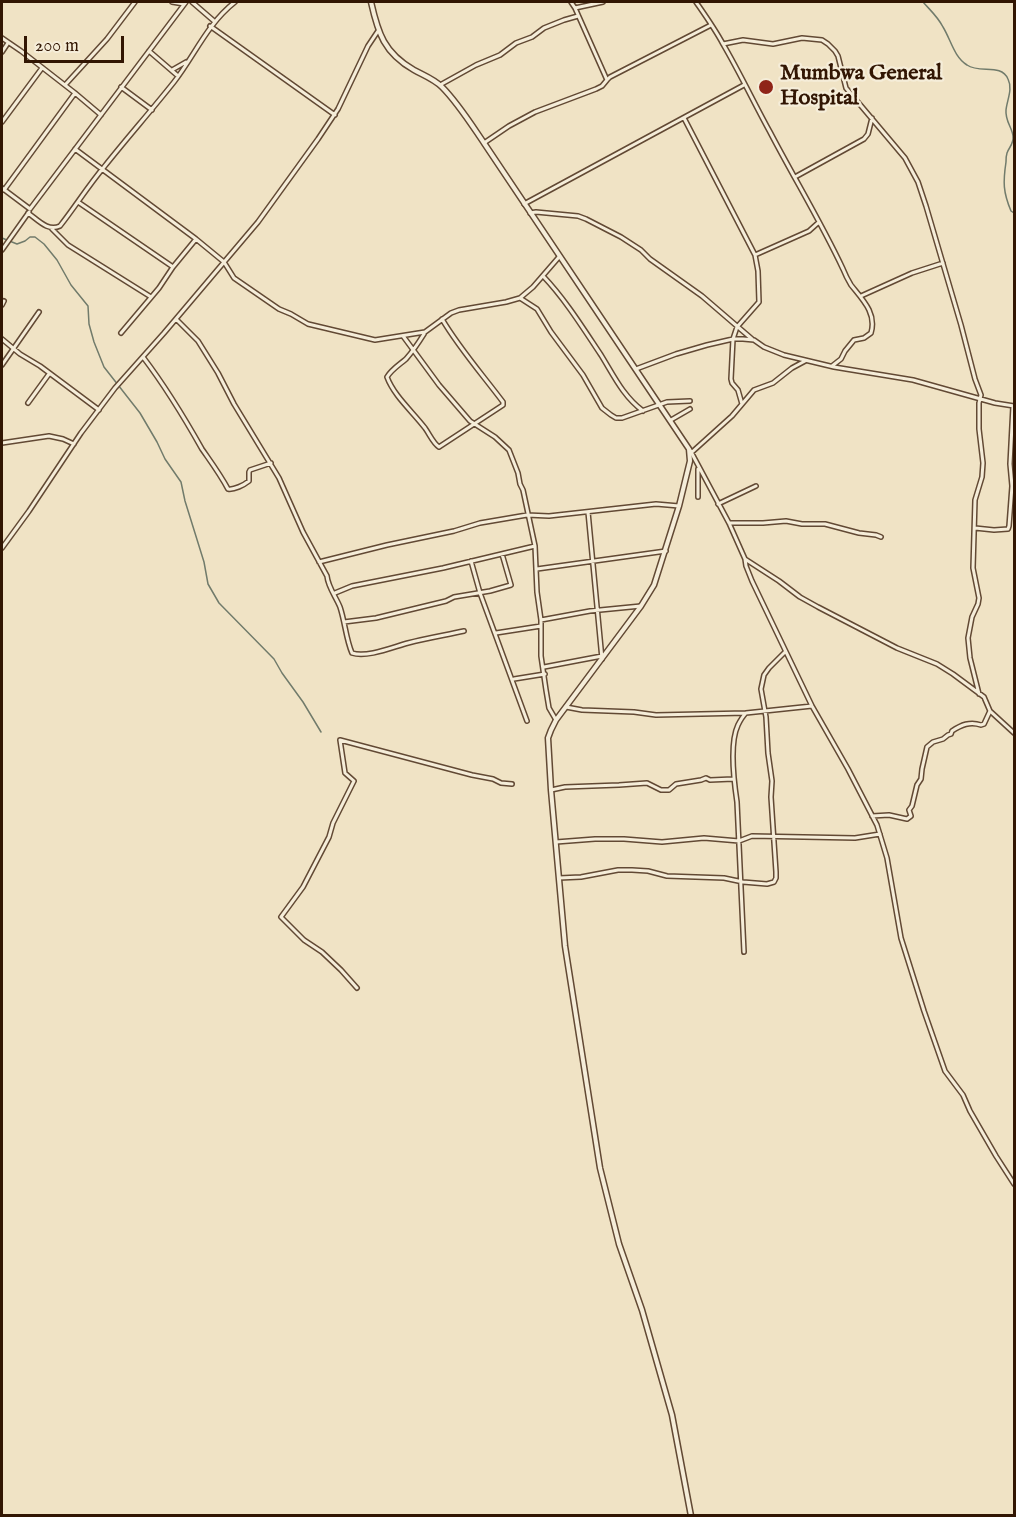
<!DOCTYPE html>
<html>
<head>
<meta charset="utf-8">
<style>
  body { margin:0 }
  #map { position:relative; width:1016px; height:1517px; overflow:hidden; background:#f0e3c5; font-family:"IM FELL English",serif }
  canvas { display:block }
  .frame { position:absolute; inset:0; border:3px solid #321603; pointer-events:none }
  .scale { position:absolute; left:24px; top:36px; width:100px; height:27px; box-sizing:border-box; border:3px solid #321603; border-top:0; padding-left:8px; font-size:18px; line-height:21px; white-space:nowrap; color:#321603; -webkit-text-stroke:4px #f5edd9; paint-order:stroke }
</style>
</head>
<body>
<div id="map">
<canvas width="1016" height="1517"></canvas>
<div class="frame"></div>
<div class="scale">200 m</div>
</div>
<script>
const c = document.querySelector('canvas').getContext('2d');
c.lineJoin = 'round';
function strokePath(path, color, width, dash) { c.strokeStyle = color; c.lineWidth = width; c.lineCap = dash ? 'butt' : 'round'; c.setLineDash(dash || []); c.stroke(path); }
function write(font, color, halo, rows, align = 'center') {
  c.font = font + ' "IM FELL English",serif'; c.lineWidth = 4.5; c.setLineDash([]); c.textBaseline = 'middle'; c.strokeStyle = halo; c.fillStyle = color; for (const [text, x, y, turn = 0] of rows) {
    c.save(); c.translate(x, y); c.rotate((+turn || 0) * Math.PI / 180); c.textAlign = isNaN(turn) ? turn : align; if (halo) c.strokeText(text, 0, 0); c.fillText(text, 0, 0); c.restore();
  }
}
strokePath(new Path2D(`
  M923,2c7,8 15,15 20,25 8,13 11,30 24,38 13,9 34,-2 41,14 5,10 -1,21 -2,31 -1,11 6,17 7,26 1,8 -4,11 -6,17 -1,3 -1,6 -1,9 -3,20 -3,30 5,49l3,2
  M2,238l15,6 8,-3 5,-4h5l9,7 13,16 14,25 17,21 1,18 5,18 10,25 36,46 17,29 8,17 16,23 4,19 19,61 4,22 11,19 55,56 8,14 21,29 18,30`), '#717b6b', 1.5);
const minor = new Path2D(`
  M172,2l12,2
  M192,2l22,19
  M571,2l4,6 28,-6
  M696,2c9,13 19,27 27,42 17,29 31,59 47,88 24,46 51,90 73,137 2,5 5,11 8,16 11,14 26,28 20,48l-7,5 -10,2 -9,11 -4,8 -9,7
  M210,26l125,89
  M2,38l19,13 54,42 26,22
  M723,44l20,-4 30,4 29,-6 20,2 6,4 7,7 3,5 8,32 59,70 13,24 8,24 35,119 14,54 6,16 -2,8v26l4,34 -1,14 -7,23 -2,68 6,30 -1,6 -6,13 -4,21 2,20 9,36
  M149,51l29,25
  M2,52l6,-9
  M172,70l14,-8
  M607,80l3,-3 101,-52
  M65,85l42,-46 28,-37
  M440,85l36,-20 24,-10 16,-12 16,-6 12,-9 20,-8 14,-4
  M121,87l31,23
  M684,118l71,137 3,16 1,31 -22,25 -4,12 -2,40 1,4 6,7 4,14
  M2,122l40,-54
  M484,143l25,-17 26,-14 61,-23 6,-3 5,-6 -32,-72
  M75,149l121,90 28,23 10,16 45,31 12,5 17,10 67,16 50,-8 26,-19 8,-3 47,-8 14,-4 13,-11 26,-30
  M795,177l69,-38 4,-5 4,-16
  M2,188l28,21 156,-207
  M4,190l71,-97
  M78,202l95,65
  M524,204l220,-119
  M28,213c10,7 20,19 32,13 15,-19 28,-40 44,-59 23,-29 47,-56 70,-85 21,-27 33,-58 61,-80
  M530,213l6,-1 42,4 8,3 35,18 20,13 9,9 52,37 50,43
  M52,229l16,16 83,52
  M2,250l27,-38
  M755,255l54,-24 10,-9
  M543,276c22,23 40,52 58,79 13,21 22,41 42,56
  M861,296l51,-23 31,-10
  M520,298l17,11 14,23 32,43 19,33 9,7 5,3h6l45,-16 23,-1
  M2,305l2,-4
  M176,319l22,22 20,32 16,31 45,74 24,54 24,44c1,11 9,21 13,31 5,15 6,32 12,46 15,5 41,-6 56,-10 19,-5 38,-8 56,-12
  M121,333l38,-45 14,-21 23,-28
  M424,334c-5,8 -11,17 -18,25 -7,6 -14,10 -19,18 7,19 26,35 38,51 5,7 8,15 14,19l61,-40 3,-2v-3c-21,-28 -44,-54 -61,-83
  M403,336l36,49 31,36 25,16 14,13 9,23 2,11 3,6 12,56 2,46 4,28v36l5,34 3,18 7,12
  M2,339l18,15 20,12 59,44
  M143,357c22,29 41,60 59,92 9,13 18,25 26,40 6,1 16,-4 21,-8v-9l1,-2 21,-7
  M2,365l37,-53
  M636,369l40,-15 31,-9 26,-6h10l11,1 10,7 20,8 50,12 79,13 82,23 19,3
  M28,403l21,-29
  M671,420l19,-11
  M2,443l47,-7 14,3 11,5
  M690,450l39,73 16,36 1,7 6,15 60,125 36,63 29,56 10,33 14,80 23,73 21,60 18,24 7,16 26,45 18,28
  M691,453l41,-37 22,-26 19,-7 19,-15 13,-7
  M698,497v-28
  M718,504l38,-18
  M588,512l14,147
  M729,523h34l23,-2 16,3h23l34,9 17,2 5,2
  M975,528l19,2 14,-1 1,-3 3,-40 -2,-22 3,-58
  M2,548l27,-37 52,-78 34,-45 49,-55 94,-111 60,-83 20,-30 30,-63 10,-15
  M745,559l34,22 21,16 18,10 79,41 40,16 16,10 31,23 6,14 24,22
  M471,561l9,32 47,128
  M319,562l68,-17 67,-14 26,-8 47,-8 22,1 107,-12 23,2
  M537,569l129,-18
  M335,593l17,-7 91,-18 92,-22
  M541,620l49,-9 51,-5
  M344,622l32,-4 70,-17 8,-4 36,-6 21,-6 -9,-31
  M496,633l45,-7
  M544,667l58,-11
  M514,679l31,-5
  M566,707l16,3 52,2 22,3 90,-2
  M551,790l14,-3 54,-2 28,-2 14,7h8l7,-6 25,-4 5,-2 4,2 23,-1
  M872,816l17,-1 18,4 4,-3 -2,-6 3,-4 5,-21 4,-6 1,-10 5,-22 6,-5 10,-3 5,-4 3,-1 1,-3c9,-6 18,-10 29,-6l3,-1 6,-13
  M556,842l39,-3h29l38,3 42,-4 35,3 13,-5 103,2 25,-4
  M559,878l22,-1 37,-7h14l16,1 19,5 57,2 19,4 24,2 7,-2 2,-4v-6l-5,-75 1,-16 -4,-28 -2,-36 -5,-28 3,-14 5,-7 16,-16
  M744,952l-7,-150c-3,-20 -8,-58 1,-77 2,-4 5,-9 8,-12l66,-7
  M357,988l-16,-18 -19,-18 -18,-12 -23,-23 22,-30 26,-50 4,-14 21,-42 -9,-8 -5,-33 132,35 21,4 8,4 11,1`);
const tertiary = new Path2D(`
  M371,2c7,31 13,51 43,68 9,5 20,9 28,17 16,16 29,37 42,56l205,306 1,12 -11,45 -25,79 -13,21 -85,114 -5,10 -3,8 3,52 14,156 35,222 19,76 23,66 30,105 19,101`);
strokePath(minor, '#624934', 6);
strokePath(tertiary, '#624934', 7);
strokePath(minor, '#f5edd9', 3);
strokePath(tertiary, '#f5edd9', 4);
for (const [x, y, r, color] of [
  [766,87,8,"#8f2418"]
]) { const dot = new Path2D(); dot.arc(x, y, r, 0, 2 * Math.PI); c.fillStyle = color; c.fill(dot); strokePath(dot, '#f5edd9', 2); }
write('bold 22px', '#321603', '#f5edd9', [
  ["Mumbwa General",780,74],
  ["Hospital",780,99]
], 'left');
</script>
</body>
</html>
